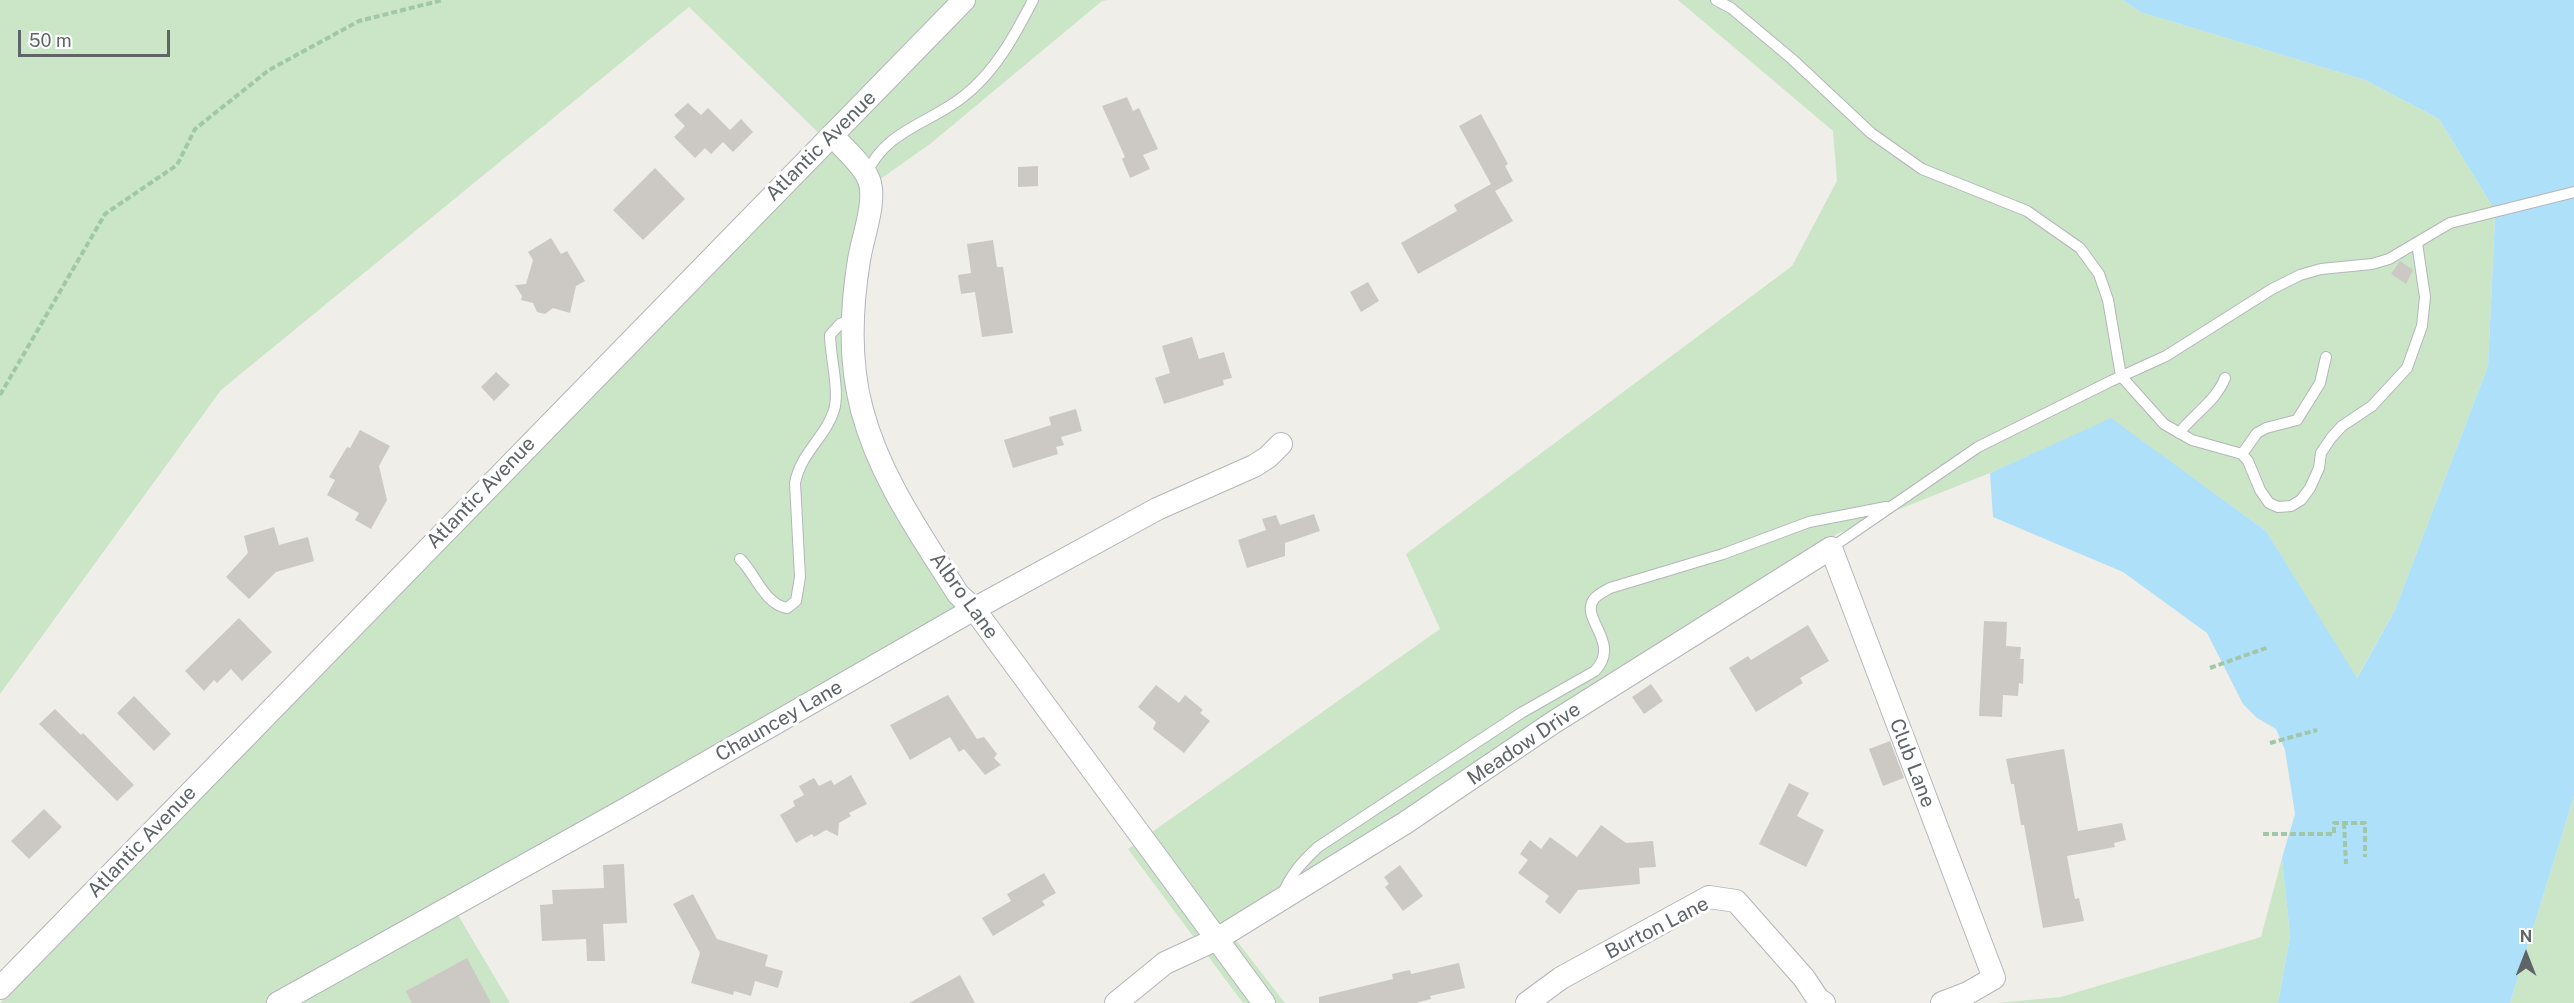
<!DOCTYPE html>
<html>
<head>
<meta charset="utf-8">
<style>
  body { margin:0 }
  #map { position:relative; width:2574px; height:1003px; overflow:hidden; background:#f0eee8; font-family:"Public Sans",sans-serif }
  canvas { display:block }
  .north { position:absolute; left:2496px; top:925px; width:60px; height:60px; -webkit-text-stroke:4px #fff; paint-order:stroke; rotate:0deg; font-size:16px; font-weight:700; line-height:24px; text-align:center; color:#5f6467 }
  .north::after { content:''; display:block; margin:auto; width:21px; height:27px; background:#5f6467; clip-path:polygon(50% 0,100% 100%,50% 72%,0 100%) }
  .scale { position:absolute; left:18px; top:30px; width:152px; height:27px; box-sizing:border-box; border:3px solid #5f6467; border-top:0; padding-left:8px; font-size:18px; line-height:21px; white-space:nowrap; color:#5f6467; -webkit-text-stroke:4px #fff; paint-order:stroke }
</style>
</head>
<body>
<div id="map">
<canvas width="2574" height="1003"></canvas>
<div class="north">N</div>
<div class="scale">50 m</div>
</div>
<script>
const c = document.querySelector('canvas').getContext('2d');
c.lineJoin = 'round';
function fillPath(path, color) { c.fillStyle = color; c.fill(path, 'evenodd'); }
function strokePath(path, color, width, dash) { c.strokeStyle = color; c.lineWidth = width; c.lineCap = dash ? 'butt' : 'round'; c.setLineDash(dash || []); c.stroke(path); }
function write(font, color, halo, rows, align = 'center') {
  c.font = font + ' "Public Sans",sans-serif'; c.lineWidth = 6; c.setLineDash([]); c.textBaseline = 'middle'; c.strokeStyle = halo; c.fillStyle = color; for (const [text, x, y, turn = 0] of rows) {
    c.save(); c.translate(x, y); c.rotate((+turn || 0) * Math.PI / 180); c.textAlign = isNaN(turn) ? turn : align; if (halo) c.strokeText(text, 0, 0); c.fillText(text, 0, 0); c.restore();
  }
}
fillPath(new Path2D(`
  M0,0h1108l-6,1 -172,143 -51,36 -27,229 113,199 -513,297 58,98h-510l830,-859 -141,-137 -468,383 -221,304z
  M1678,0h445l17,12 225,68 74,39 52,85 83,-19 -79,33 -7,148 -94,246 -38,67 -90,-148 -155,-112 -121,54 -153,61 -611,393 59,76h-42l-115,-154 312,-220 -34,-75 386,-288 45,-85 -4,-50z
  M2574,796v207h-64z
  M2282,858l8,78 -12,67h-282l65,-6 200,-60z`), '#cae6c7');
fillPath(new Path2D(`
  M2123,0h451v796l-64,207h-232l12,-67 -8,-78 13,-44 -10,-64 -9,-21 -19,-11 -14,-14 -36,-71 -84,-61 -130,-55 -3,-44 121,-55 155,113 91,147 37,-66 94,-246 7,-148 -4,-14 -52,-85 -74,-39 -225,-68z`), '#afe0fa');
fillPath(new Path2D(`
  M1127,97l6,14 6,-3 19,41 -15,6 7,14 -20,9 -8,-19 3,-2 -23,-51z
  M688,103l13,12 7,-7 22,22 11,-11 12,13 -20,20 -10,-10 -12,12 -6,-6 -10,10 -21,-21 11,-11 -11,-11z
  M1481,114l27,50 -3,2 8,15 -18,10 18,30 -95,53 -17,-31 56,-32 -3,-6 37,-21 -32,-58z
  M1038,166v20l-20,1v-20z
  M655,168l30,31 -42,41 -30,-30z
  M551,238l10,16 6,-3 18,30 -9,5 -6,27 -17,-5 -8,6 -8,-2 -4,-9 -12,-3 1,-4 -7,-11 11,-1 7,-24 -5,-8z
  M993,240l4,27h6l10,66 -31,4 -7,-45 -14,2 -3,-19 13,-2 -4,-29z
  M2400,261l13,9 -7,14 -15,-10z
  M1368,282l11,19 -18,11 -11,-20z
  M1192,337l7,22 25,-7 8,26 -9,2 1,5 -60,19 -9,-26 15,-5 -8,-27z
  M496,372l14,13 -16,16 -13,-14z
  M1076,409l6,22 -21,6 3,8 -8,2 2,7 -45,14 -9,-28 47,-15 -2,-8z
  M360,430l30,16 -11,20 8,34 -16,29 -16,-9 4,-7 -32,-18 8,-15 -6,-3 18,-30 3,1z
  M1314,514l6,17 -35,12v13l-38,12 -9,-28 28,-10 -4,-11 14,-4 4,10z
  M274,527l5,18 29,-8 6,24 -38,11 -27,27 -23,-22 22,-24 -4,-17z
  M239,618l33,34 -30,29 -11,-12 -14,14 -3,-3 -10,11 -19,-20z
  M1984,621l23,1 -1,24 15,1 -1,12h4l-1,25 -4,-1 -1,13 -15,-1 -1,22 -23,-1z
  M1808,625l21,36 -29,17 3,5 -47,29 -27,-44 19,-12 3,4z
  M1651,684l12,17 -19,13 -12,-17z
  M1156,685l23,18 6,-8 18,15 -3,3 10,8 -26,32 -31,-24 3,-7 -18,-15z
  M948,695l29,44 7,-2 13,17 -3,4 7,7 -16,10 -21,-26 -5,3 -9,-15 -40,23 -20,-35z
  M134,696l37,38 -17,17 -37,-38z
  M55,709l26,26 2,-2 51,52 -17,16 -78,-77z
  M1890,741l14,37 -21,8 -14,-37z
  M2064,749l14,82 44,-8 4,17 -12,3 1,4 -48,9 8,43 4,-1 5,23 -41,7 -19,-103h-3l-7,-41h-3l-5,-25z
  M851,775l16,29 -18,9 2,3 -12,7 -1,13 -12,-6 -12,7 -2,-3 -16,9 -16,-28 15,-9 -2,-5 11,-6 -5,-9 15,-8 5,8 12,-6 3,5z
  M1789,783l20,10 -12,23 27,14 -18,37 -47,-23z
  M44,809l18,18 -33,32 -18,-18z
  M1601,825l25,18 27,-2 3,26 -17,1 1,16 -62,6 -18,24 -15,-12 4,-6 -31,-23 10,-13 -8,-6 10,-14 11,9 9,-12 27,20z
  M624,864l3,59 -24,1 2,37h-18l-1,-22 -44,2 -2,-36 13,-1 -1,-14 52,-2 -1,-23z
  M1400,865l23,31 -20,15 -18,-24 4,-3 -5,-7z
  M1044,873l12,20 -14,8 3,4 -52,31 -11,-18 29,-17 -4,-7z
  M693,894l24,45 51,16 -3,11 18,5 -5,17 -23,-7 -4,15 -17,-5 -1,4 -42,-12 9,-30 -27,-49z
  M467,958l24,45h-79l-6,-12z
  M1459,963l6,25 -35,8 1,3 -15,4h-97v-6l74,-18 -1,-5 18,-4 1,4z
  M960,975l15,28h-66z`), '#ccc9c5');
const lane = new Path2D(`
  M1716,0l15,8 61,51 79,74 51,36 105,42 53,37 19,26 9,26 13,76 43,48 28,16 50,14 6,7 12,29 9,13 9,4 13,-1 10,-6 9,-12 9,-20 2,-15 10,-15 11,-12 30,-20 35,-38 15,-42 3,-29 -8,-54
  M866,175c19,-45 63,-51 98,-79 31,-24 51,-61 69,-96
  M2179,433c15,-19 37,-32 46,-55
  M2242,454l15,-21 9,-5 31,-8 23,-37 6,-26
  M1831,548l147,-101 133,-66 55,-25 106,-67 28,-14 21,-6 51,-5 17,-5 61,-36 124,-31
  M740,559c15,14 24,45 47,49l9,-7 4,-24 -5,-94c6,-31 31,-46 39,-73 6,-19 -4,-54 -4,-75l10,-11 13,-5
  M1282,896c8,-21 20,-34 36,-49l203,-134 74,-42c27,-29 -16,-52 -1,-72 4,-5 11,-8 16,-11l113,-34 86,-32 77,-15`);
const street = new Path2D(`
  M832,135c11,13 31,29 37,45 8,21 -7,59 -10,80 -8,49 -10,102 3,150 18,68 59,125 96,184l16,15 290,394
  M0,988l964,-988
  M278,1003l346,-193 350,-201 183,-100 97,-43 14,-9 13,-13
  M1116,1003l49,-40 52,-24 188,-116 149,-101 277,-174 163,430 -26,15 -26,10
  M1527,1003l34,-25 148,-81 27,4 68,77 14,21 6,4`);
strokePath(lane, '#b3b6b9', 12);
strokePath(street, '#b3b6b9', 24);
strokePath(new Path2D(`
  M0,395l105,-181 72,-49 18,-36 74,-59 90,-49 84,-21
  M2210,668l59,-21
  M2270,743l47,-13
  M2344,823l2,41
  M2263,834h71v-11h31v34`), '#a0c7a8', 4, [6, 3]);
strokePath(lane, '#fff', 10);
strokePath(street, '#fff', 22);
write('20px', '#5f6467', '#fff', [
  ["Atlantic Avenue",821,146,-45],
  ["Atlantic Avenue",481,493,-46],
  ["Albro Lane",964,596,54],
  ["Chauncey Lane",779,721,-30],
  ["Meadow Drive",1524,744,-34],
  ["Club Lane",1912,763,69],
  ["Atlantic Avenue",142,842,-46],
  ["Burton Lane",1657,928,-27]
]);
</script>
</body>
</html>
